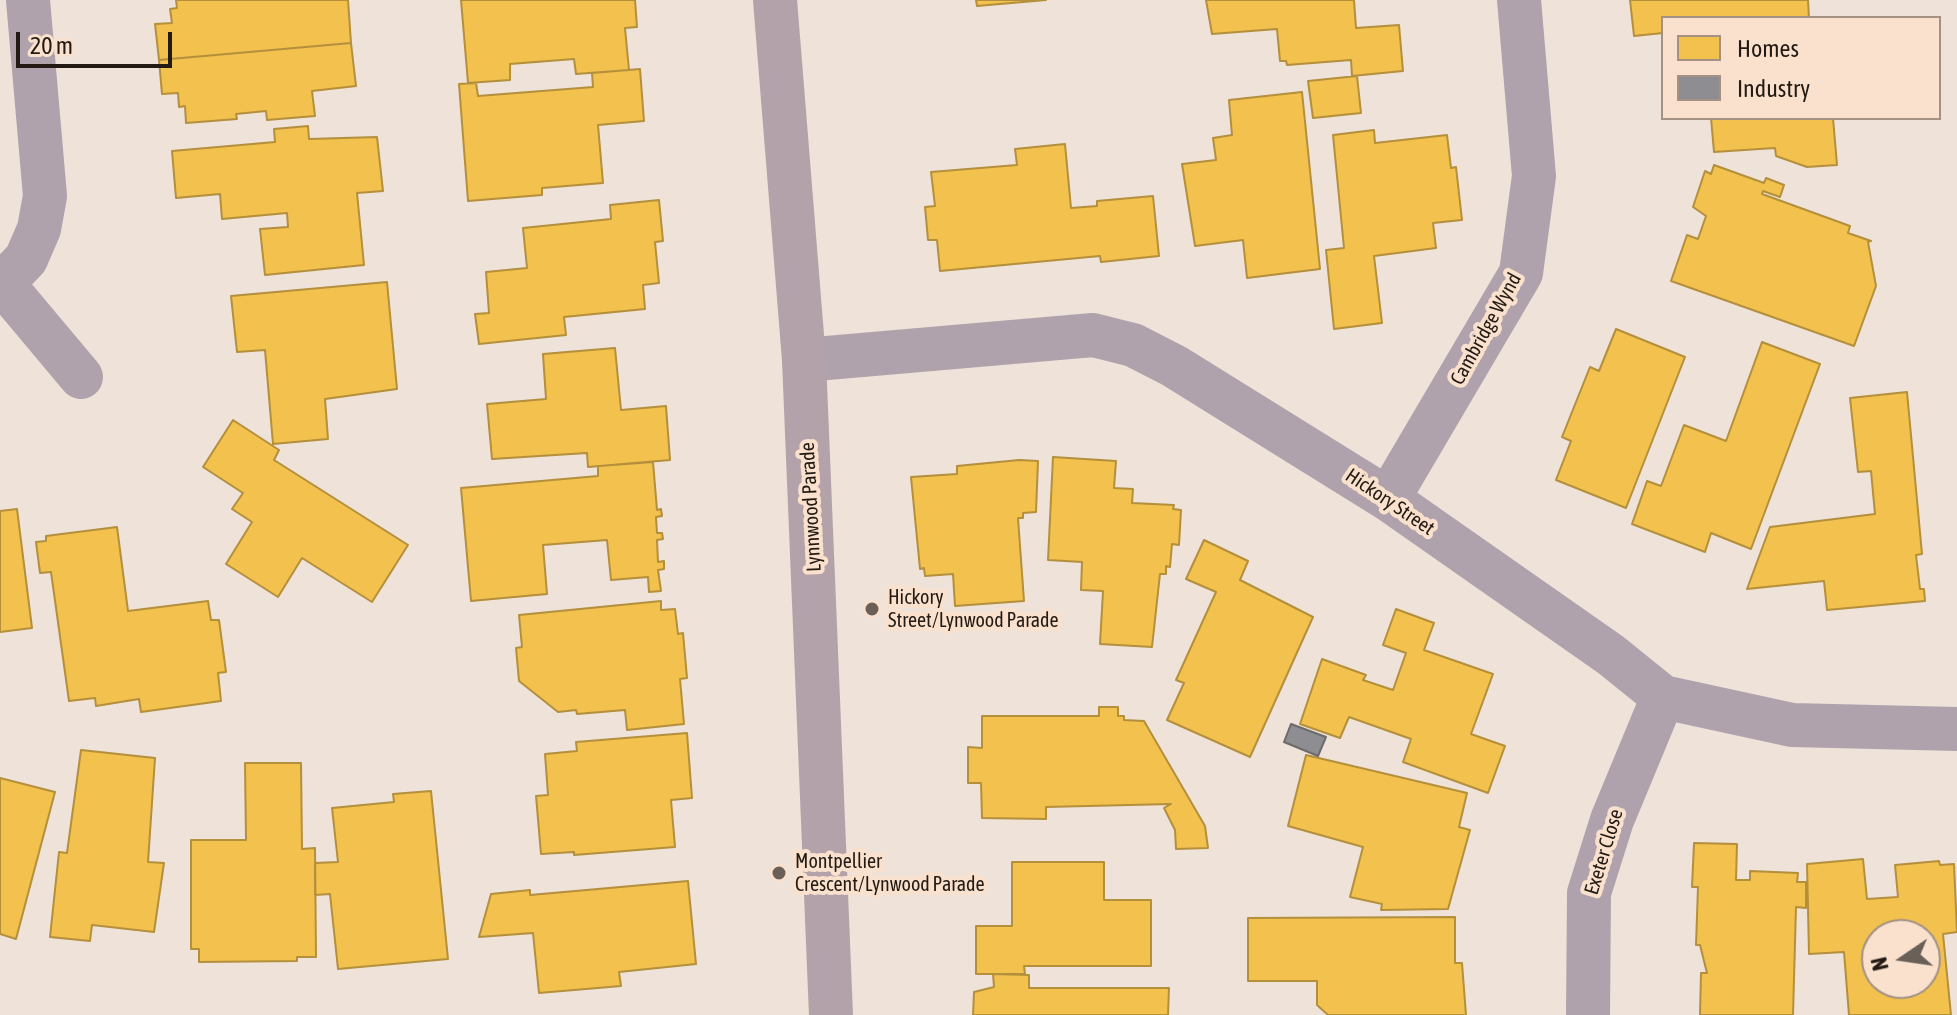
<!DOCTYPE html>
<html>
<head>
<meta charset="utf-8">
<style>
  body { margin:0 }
  #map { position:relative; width:1957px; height:1015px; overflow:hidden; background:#efe2d8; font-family:"Asap Condensed",sans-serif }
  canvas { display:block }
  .legend { position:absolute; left:1661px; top:16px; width:280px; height:104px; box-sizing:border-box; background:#f9e1ce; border:2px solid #a39183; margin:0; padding:10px 14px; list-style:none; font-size:24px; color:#221a13 }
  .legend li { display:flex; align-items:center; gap:16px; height:40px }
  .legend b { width:40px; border:2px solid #a39183 }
  .north { position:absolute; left:1861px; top:919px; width:80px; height:80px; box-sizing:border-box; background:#f9e1ce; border:2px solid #a39183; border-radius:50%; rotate:257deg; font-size:22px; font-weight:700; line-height:32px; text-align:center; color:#221a13 }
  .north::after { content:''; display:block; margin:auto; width:28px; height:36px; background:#6a6058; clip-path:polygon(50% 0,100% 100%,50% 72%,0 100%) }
  .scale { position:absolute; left:16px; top:32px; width:156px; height:36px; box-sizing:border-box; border:4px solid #221a13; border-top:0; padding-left:10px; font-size:24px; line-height:28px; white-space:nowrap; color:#221a13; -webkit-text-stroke:6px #f9e1ce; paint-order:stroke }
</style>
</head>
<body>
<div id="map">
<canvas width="1957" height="1015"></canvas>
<ul class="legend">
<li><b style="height:22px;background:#f2c14e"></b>Homes</li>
<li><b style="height:22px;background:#8d8d92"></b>Industry</li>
</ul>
<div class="north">N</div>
<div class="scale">20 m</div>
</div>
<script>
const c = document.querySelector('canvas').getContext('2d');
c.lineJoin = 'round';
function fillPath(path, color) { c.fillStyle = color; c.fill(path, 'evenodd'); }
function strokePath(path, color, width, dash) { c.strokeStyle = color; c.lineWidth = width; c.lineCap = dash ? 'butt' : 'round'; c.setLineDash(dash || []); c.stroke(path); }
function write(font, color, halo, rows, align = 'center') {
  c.font = font + ' "Asap Condensed",sans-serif'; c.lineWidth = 8; c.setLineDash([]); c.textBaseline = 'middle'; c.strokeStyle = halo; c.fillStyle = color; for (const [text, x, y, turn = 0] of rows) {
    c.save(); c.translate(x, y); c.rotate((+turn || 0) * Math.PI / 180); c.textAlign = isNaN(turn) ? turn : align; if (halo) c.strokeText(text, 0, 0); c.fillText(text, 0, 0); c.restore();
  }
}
const homes = new Path2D(`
  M176,0h172l3,43 -192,17 -4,-36 17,-1 -2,-14 7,-1z
  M461,0h174l2,27 -12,1 4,42 -53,4 -2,-15 -64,5v16l-42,3z
  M976,0h70l-69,6z
  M1206,0h148l2,28 43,-3 4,46 -51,5 -1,-16 -64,5 -1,-4h-6l-3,-32 -65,5z
  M1630,0h178l1,18h-146v15l-29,3z
  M351,43l5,43 -44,5 3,25 -48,4 -1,-9 -30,3 1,5 -51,4 -1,-17 -6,1 -1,-14 -16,1 -3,-34z
  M640,69l4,52 -46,4 5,58 -61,5v7l-74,6 -9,-117 17,-1 2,13 115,-9 -1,-14z
  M1357,76l4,37 -48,5 -5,-37z
  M1302,92l18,177 -73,9 -4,-38 -48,6 -13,-82 34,-4 -3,-22 19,-3 -3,-35z
  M1711,118h122l4,47 -30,2 -31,-11 -1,-8 -61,4z
  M308,126l1,13 68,-2 6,54 -26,2 7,72 -99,10 -5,-46 28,-2 -1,-14 -65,6 -2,-25 -44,4 -4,-47 103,-9 -1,-13z
  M1374,130l1,13 72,-8 4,33 5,-1 6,53 -29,3 3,25 -62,8 8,67 -48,6 -8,-79 18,-2 -11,-113z
  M1065,144l6,64 26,-2v-5l56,-5 6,60 -58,6 -1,-6 -160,15 -3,-31h-9l-3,-33 10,-1 -4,-34 86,-7 -2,-16z
  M1714,165l50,18 2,-5 18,7 -4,12 -17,-6 -1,3 88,32 -2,7 23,8 -3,1 8,44 -22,60 -183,-65 16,-46 11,4 8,-23 -13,-9 12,-36 6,3z
  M659,200l4,41 -8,1 4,41 -16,2 2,24 -81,8 2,18 -87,9 -4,-30 14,-1 -3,-41 41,-4 -4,-40 88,-9 -1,-14z
  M387,282l10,107 -72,10 3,40 -55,5 -8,-94 -28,2 -6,-56z
  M1616,329l69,28 -59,151 -70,-28 15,-39 -9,-4 28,-70 9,4z
  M1762,342l58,22 -69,185 -40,-16 -6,19 -73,-28 15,-43 14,5 23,-61 42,16z
  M615,348l6,62 45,-4 4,54 -82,7 -1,-14 -95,6 -5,-55 59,-5 -3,-45z
  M1907,392l15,162 -6,1 4,34h4l1,12 -98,9 -3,-29 -77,8 23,-62 105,-13 -4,-43 -13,1 -8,-74z
  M233,420l46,30 -5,10 134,85 -36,57 -70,-44 -24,39 -52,-33 26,-42 -20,-13 11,-16 -40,-26z
  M1053,457l63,4 -2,27 19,1 -1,14 42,2 -1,4 8,1 -2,35 -7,-1 -2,23 -4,-1v8h-6l-8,73 -52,-3 3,-53 -22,-1 1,-28 -34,-2z
  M1019,460l19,1 -2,51 -13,1v5h-5l6,83 -69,5 -2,-32 -28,2 -1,-8 -4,1 -9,-92 46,-3v-8z
  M653,462l4,48 4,-1 1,7 -6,1 1,16h5l1,6 -6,1 1,22 6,-1v8l-6,1 3,21 -12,1 -1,-15 -37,3 -4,-40 -64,5 4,49 -76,7 -10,-113 137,-12v-10z
  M17,509l15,119 -32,4v-121z
  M117,527l11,84 80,-10 3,19h8l7,52 -8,1 3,28 -80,11 -2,-13 -43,7 -1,-8 -26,3 -18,-129 -11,1 -4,-31 10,-1v-5z
  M1204,540l44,21 -8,19 73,37 -63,140 -83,-37 17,-37 -8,-3 40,-88 -30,-13z
  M661,601v9l14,-1 3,25 5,-1 4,45 -7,1 4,45 -57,6 -2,-20 -48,4 -1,-4 -18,2 -39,-31 -3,-33 6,-1 -3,-32z
  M1396,609l38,14 -10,27 69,24 -22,60 34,12 -17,47 -85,-31 8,-23 -62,-22 -9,21 -40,-14 22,-65 44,16 -3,5 30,10 13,-37 -23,-8z
  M1099,707h19v9h6v4l20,1 61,105 3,22 -32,1 -1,-19 -11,-22 7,-4 -125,3v12l-64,-1 -1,-35h-13v-36l14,1v-32h117z
  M687,733l5,65 -21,2 4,47 -101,8v-3l-33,2 -5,-58 12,-1 -3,-41 32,-3 -1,-9z
  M81,750l74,8 -7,104 16,1 -10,69 -62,-7 -2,16 -40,-4 9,-85 8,1z
  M1306,755l161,38 -8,34 11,3 -22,79 -67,1 1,-6 -32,-7 13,-50 -75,-21z
  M245,763h56l1,86 13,-1 1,109h-19v4l-98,1v-13h-8v-109h55z
  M0,778l55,14 -39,147 -16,-5z
  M431,791l17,168 -110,10 -8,-75 -15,1v-32l23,-1 -6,-54 62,-6 -1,-8z
  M1694,843l43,1 -1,36h14v-9l48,2 -1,9h9v26l-10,-1 -3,108h-93l1,-42h6l-7,-28h-4l2,-58h-6z
  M1863,859l4,40 31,-2 -3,-32 44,-4 1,4 14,-1 3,68 -14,2 8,81h-102l-5,-63 -35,2 -2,-90zM1877,935h48v48h-48z
  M1012,862h92v38h47v66h-127l1,8h-49v-48h36z
  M688,881l8,83 -77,8 2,14 -82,7 -6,-60 -54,4 12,-43 39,-4v5z
  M1455,917v46h7l4,52h-138l-11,-10v-24h-69v-63z
  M993,974l36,1v13h140l-1,27h-195l1,-23 20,-5z`);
fillPath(homes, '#f2c14e');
strokePath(homes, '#b48f3c', 2);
const industry = new Path2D(`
  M1291,724l35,13 -8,19 -34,-14z`);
fillPath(industry, '#8d8d92');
strokePath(industry, '#6d6a6c', 2);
strokePath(new Path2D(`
  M3,284l78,93
  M0,286l26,-27 13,-30 6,-33 -17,-196
  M804,360l289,-25 40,10 41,21 214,133 223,156 52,42 129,28 165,4
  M1388,499l133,-226 13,-97 -15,-176
  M1588,1015l1,-122 23,-73 51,-123`), '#b0a2ad', 44);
strokePath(new Path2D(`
  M775,0l29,360 27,655`), '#b4a2aa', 44);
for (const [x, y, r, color] of [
  [872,609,8,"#6a6058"],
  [779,873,8,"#6a6058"]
]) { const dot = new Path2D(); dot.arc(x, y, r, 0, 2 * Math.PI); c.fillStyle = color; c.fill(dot); strokePath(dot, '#f9e1ce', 3); }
write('20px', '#221a13', '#f9e1ce', [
  ["Cambridge Wynd",1486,329,-61],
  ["Hickory Street",1390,502,34],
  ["Lynnwood Parade",811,507,-93],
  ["Exeter Close",1604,852,-73]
]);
write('20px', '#221a13', '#f9e1ce', [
  ["Hickory",888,598],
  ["Street/Lynwood Parade",888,621],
  ["Montpellier",795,862],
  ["Crescent/Lynwood Parade",795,885]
], 'left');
</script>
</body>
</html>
